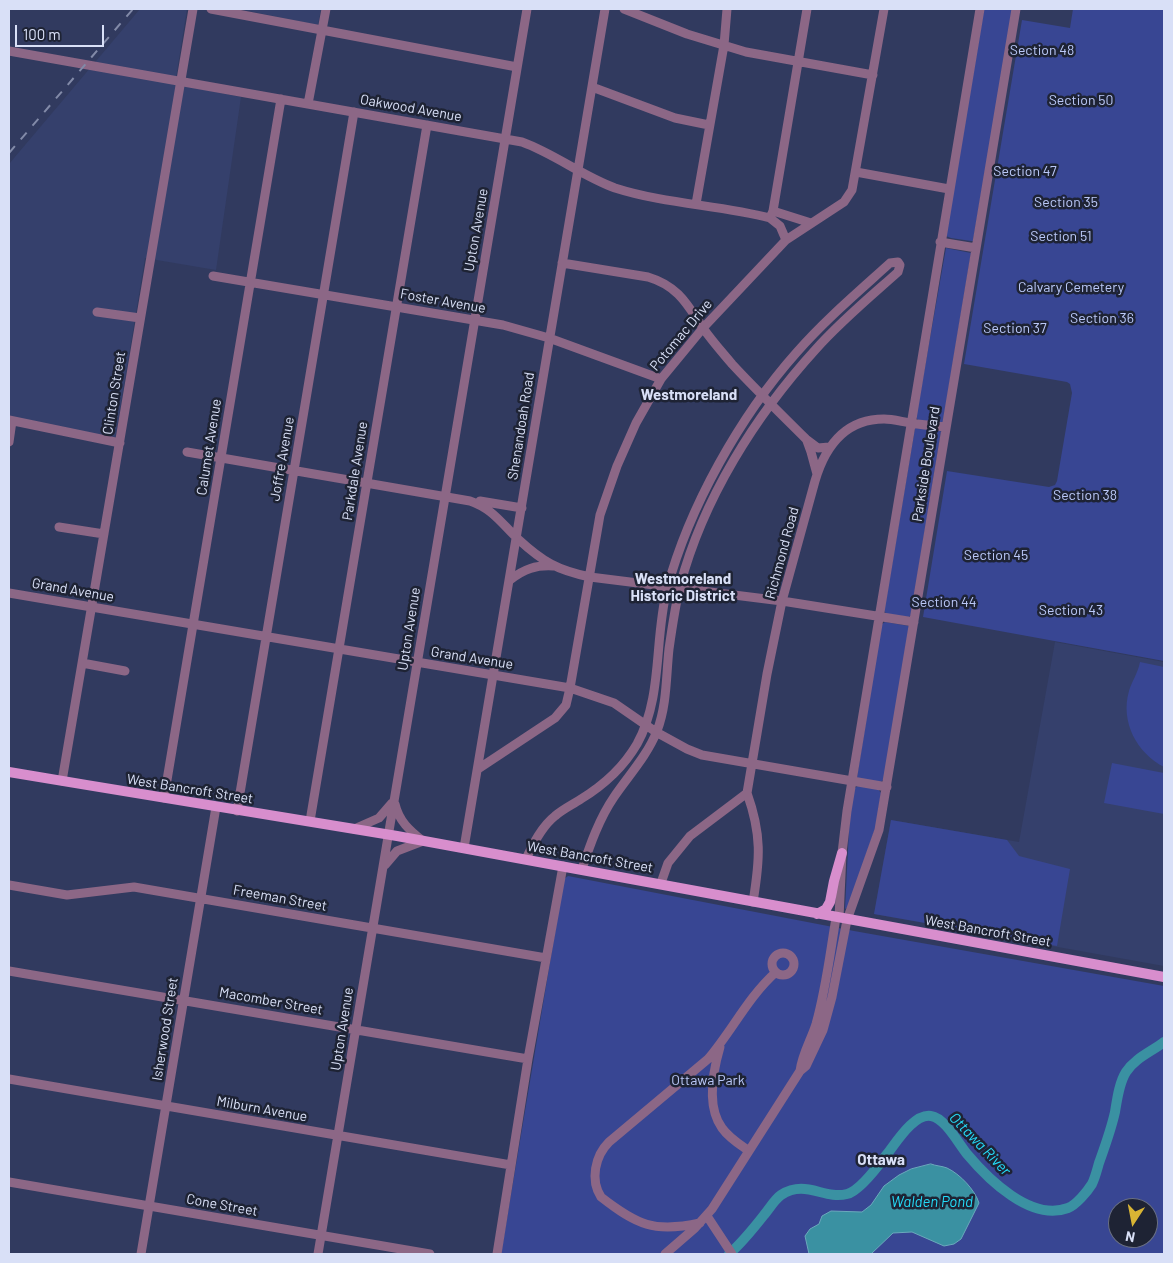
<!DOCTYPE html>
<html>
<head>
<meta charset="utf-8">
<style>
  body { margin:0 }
  #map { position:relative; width:1173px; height:1263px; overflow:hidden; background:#313a5f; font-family:Barlow,sans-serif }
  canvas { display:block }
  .frame { position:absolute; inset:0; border:10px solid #d9e0f7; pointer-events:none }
  .north { position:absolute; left:1108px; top:1198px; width:50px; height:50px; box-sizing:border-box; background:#1e2334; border:1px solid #696f82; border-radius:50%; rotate:191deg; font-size:14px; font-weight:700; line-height:20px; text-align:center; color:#d9e0f7 }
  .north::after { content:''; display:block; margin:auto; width:18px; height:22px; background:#d8b434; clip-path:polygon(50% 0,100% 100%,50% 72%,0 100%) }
  .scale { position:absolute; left:15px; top:25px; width:89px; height:22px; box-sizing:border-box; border:2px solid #d9e0f7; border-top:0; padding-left:6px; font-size:15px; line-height:18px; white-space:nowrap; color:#d9e0f7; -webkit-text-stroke:4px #1e2334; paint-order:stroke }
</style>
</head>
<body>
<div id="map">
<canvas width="1173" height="1263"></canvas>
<div class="frame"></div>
<div class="north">N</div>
<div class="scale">100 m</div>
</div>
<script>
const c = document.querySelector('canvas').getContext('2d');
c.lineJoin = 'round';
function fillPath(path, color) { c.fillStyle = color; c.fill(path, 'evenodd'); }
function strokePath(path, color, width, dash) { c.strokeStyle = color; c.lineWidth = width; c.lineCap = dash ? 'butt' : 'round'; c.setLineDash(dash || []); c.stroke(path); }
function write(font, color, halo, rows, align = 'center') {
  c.font = font + ' Barlow,sans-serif'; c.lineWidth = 5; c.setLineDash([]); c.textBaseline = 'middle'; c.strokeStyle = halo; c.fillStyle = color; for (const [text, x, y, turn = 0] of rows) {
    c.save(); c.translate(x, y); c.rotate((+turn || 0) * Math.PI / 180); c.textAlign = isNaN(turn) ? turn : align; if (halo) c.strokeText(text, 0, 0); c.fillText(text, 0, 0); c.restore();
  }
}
fillPath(new Path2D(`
  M140,9h47l-12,75 66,13 -25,173 -71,-12 -30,182 -106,-24v-252z
  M238,9h83l-3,16z
  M1055,642l109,20v304l-290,-52 17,-94 128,22z`), '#35406c');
fillPath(new Path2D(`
  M984,9h29l-40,232h-2l-20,-3 -5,-2z
  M1073,9h91v652l-241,-44 24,-146 102,16 6,-2 2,-4 15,-88 -2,-9 -3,-2 -103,-18 58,-344 48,8z
  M946,248l25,5 -28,170 -25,-3 -2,-3z
  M915,428l25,2 1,2 -30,183 -2,2 -22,-3 -3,-3z
  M885,622l24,4 -24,152 -4,4 -22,-3 -2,-2 24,-152z
  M1140,662l24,5v100c-27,-14 -44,-45 -35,-76 3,-10 9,-18 11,-29z
  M1112,763l52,10v41l-60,-11z
  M858,786l20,3 3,4 -5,33 -28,81 -3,2 5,-99 5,-22z
  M891,820l116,20 12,16 51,13 -13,77 -183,-32z
  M568,876l286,55 310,55v268h-663l63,-375zM1118,1208h30v30h-30z`), '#384693');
const water = new Path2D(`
  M931,1164c5,2 11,2 16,4 13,6 28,22 32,35l-18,36 -7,5 -10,2 -32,-14 -19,1 -22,21h-62l-4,-18 5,-7 9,-5 3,-8 9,-5 31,1 9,-7 13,-19 15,-11 12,-6z`);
fillPath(water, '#3a91a2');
strokePath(water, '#6aa9bc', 1);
strokePath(new Path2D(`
  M729,1254c13,-11 24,-25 35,-39 5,-6 11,-16 17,-20 25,-16 43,5 66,-1 13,-3 32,-29 40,-40 9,-11 27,-41 44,-38 14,2 27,27 36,38 21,25 64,68 101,54 8,-3 19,-16 24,-24 3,-6 5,-14 7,-21 6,-17 12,-33 16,-51 2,-12 4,-29 11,-40 9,-14 25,-20 38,-30`), '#3a91a2', 10);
strokePath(new Path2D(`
  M211,9l306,58
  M624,9l63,25 59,18 127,23
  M9,51l513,91c33,12 60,34 93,46 50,16 104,17 155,30l10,8 6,14
  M592,87l83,31 34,7
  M308,104l18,-95
  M856,172l93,17
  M696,204l28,-159 3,-36
  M773,211l38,12
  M770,218l3,-7 34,-202
  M940,242l36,6
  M562,263l86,14c30,9 39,27 55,51 9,13 19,24 29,36 24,26 49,50 74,75l12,9 11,-1
  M213,276l290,49 46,13 112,41
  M97,312l43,6
  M9,420l111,23
  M807,441l4,11 6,22
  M9,442l3,-21
  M187,452l283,49c23,8 31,22 48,38 25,23 39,31 72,38l192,24 132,21
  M480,501l42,7
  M59,527l45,7
  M510,580c14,-11 26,-15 43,-14
  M9,593l561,95 44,15 42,29 31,17 15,6 185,32
  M82,663l43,8
  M478,769l77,-51 11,-13 4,-17 30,-173 17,-49 19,-43 25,-44 42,-51 83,-88 58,-38 8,-12 32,-181
  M62,781l131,-772
  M747,793c15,42 13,66 6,109
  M164,798l117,-699
  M395,804c4,17 14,26 28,37
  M237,811l117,-699
  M310,821l117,-696
  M354,829l25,-11 13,-15
  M464,848l141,-839
  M526,859c7,-15 16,-33 29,-43 8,-7 17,-11 26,-17 23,-14 42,-31 56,-55 26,-47 17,-104 30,-155 22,-82 73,-173 130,-237 28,-32 61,-60 93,-89l8,-1 2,3 -2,7c-28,25 -57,49 -82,77 -61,67 -113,150 -136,237 -5,21 -8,42 -11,63 -3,28 -2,56 -12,82 -10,25 -28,44 -43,66 -15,22 -24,48 -32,72
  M385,865l12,-14 26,-10
  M661,883l7,-20 22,-27 57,-43 20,-119 15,-73 33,-120c10,-34 30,-62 69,-62 9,0 19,3 27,4 12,2 24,3 35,4
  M9,885l58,10 67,-8 412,71
  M839,918l3,-65 5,-42 133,-802
  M772 964a11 11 0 1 1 22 0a11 11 0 1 1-22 0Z
  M9,971l519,88
  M720,1047c-7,24 -14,59 2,81 7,10 17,16 27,23
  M800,1071l6,-5 17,-36 9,-33 15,-77 32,-90 137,-821
  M9,1079l502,86
  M9,1182l421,72
  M707,1216l25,38
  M700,1223c-46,10 -63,2 -99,-26 -11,-17 -6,-41 8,-55l99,-83c24,-28 40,-62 68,-87
  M141,1254l75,-447
  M318,1254l209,-1245
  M497,1254l31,-195 35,-193
  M665,1254l30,-26 17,-19 88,-138c2,-17 11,-31 16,-47 10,-35 14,-71 20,-106`), '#8c6786', 9);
strokePath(new Path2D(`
  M9,772c129,22 258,42 388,64l767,141
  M817,914l9,-5 4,-7 4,-21 8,-28`), '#d88ecd', 10);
strokePath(new Path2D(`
  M9,153l124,-144`), '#828aa8', 2, [9, 9]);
write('14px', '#bbc9f9', '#1e2334', [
  ["Section 48",1042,50],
  ["Section 50",1081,100],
  ["Section 47",1025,171],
  ["Section 35",1066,202],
  ["Section 51",1061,236],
  ["Calvary Cemetery",1071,287],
  ["Section 36",1102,318],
  ["Section 37",1015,328],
  ["Section 38",1085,495],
  ["Section 45",996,555],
  ["Section 44",944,602],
  ["Section 43",1071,610],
  ["Ottawa Park",708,1080]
]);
write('14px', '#d9e0f7', '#1e2334', [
  ["Oakwood Avenue",411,108,10],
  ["Upton Avenue",476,230,-80],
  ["Foster Avenue",443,301,10],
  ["Potomac Drive",681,335,-50],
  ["Clinton Street",114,393,-81],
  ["Shenandoah Road",521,426,-81],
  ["Calumet Avenue",209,447,-81],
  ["Joffre Avenue",282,459,-80],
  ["Parkside Boulevard",926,464,-81],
  ["Parkdale Avenue",355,471,-81],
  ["Richmond Road",782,553,-75],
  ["Grand Avenue",73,590,10],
  ["Upton Avenue",409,629,-81],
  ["Grand Avenue",472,658,9],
  ["West Bancroft Street",190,789,9],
  ["West Bancroft Street",590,857,10],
  ["Freeman Street",280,898,10],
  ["West Bancroft Street",988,931,10],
  ["Macomber Street",271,1001,10],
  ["Isherwood Street",165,1029,-81],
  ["Upton Avenue",342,1029,-81],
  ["Milburn Avenue",262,1109,10],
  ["Cone Street",222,1205,10]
]);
write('bold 15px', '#d9e0f7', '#1e2334', [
  ["Westmoreland",689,395],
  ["Westmoreland",683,579],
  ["Historic District",683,596],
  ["Ottawa",881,1160]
]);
write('italic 15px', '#24dcf9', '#1e2334', [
  ["Ottawa River",980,1144,46],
  ["Walden Pond",932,1202]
]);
</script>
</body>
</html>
